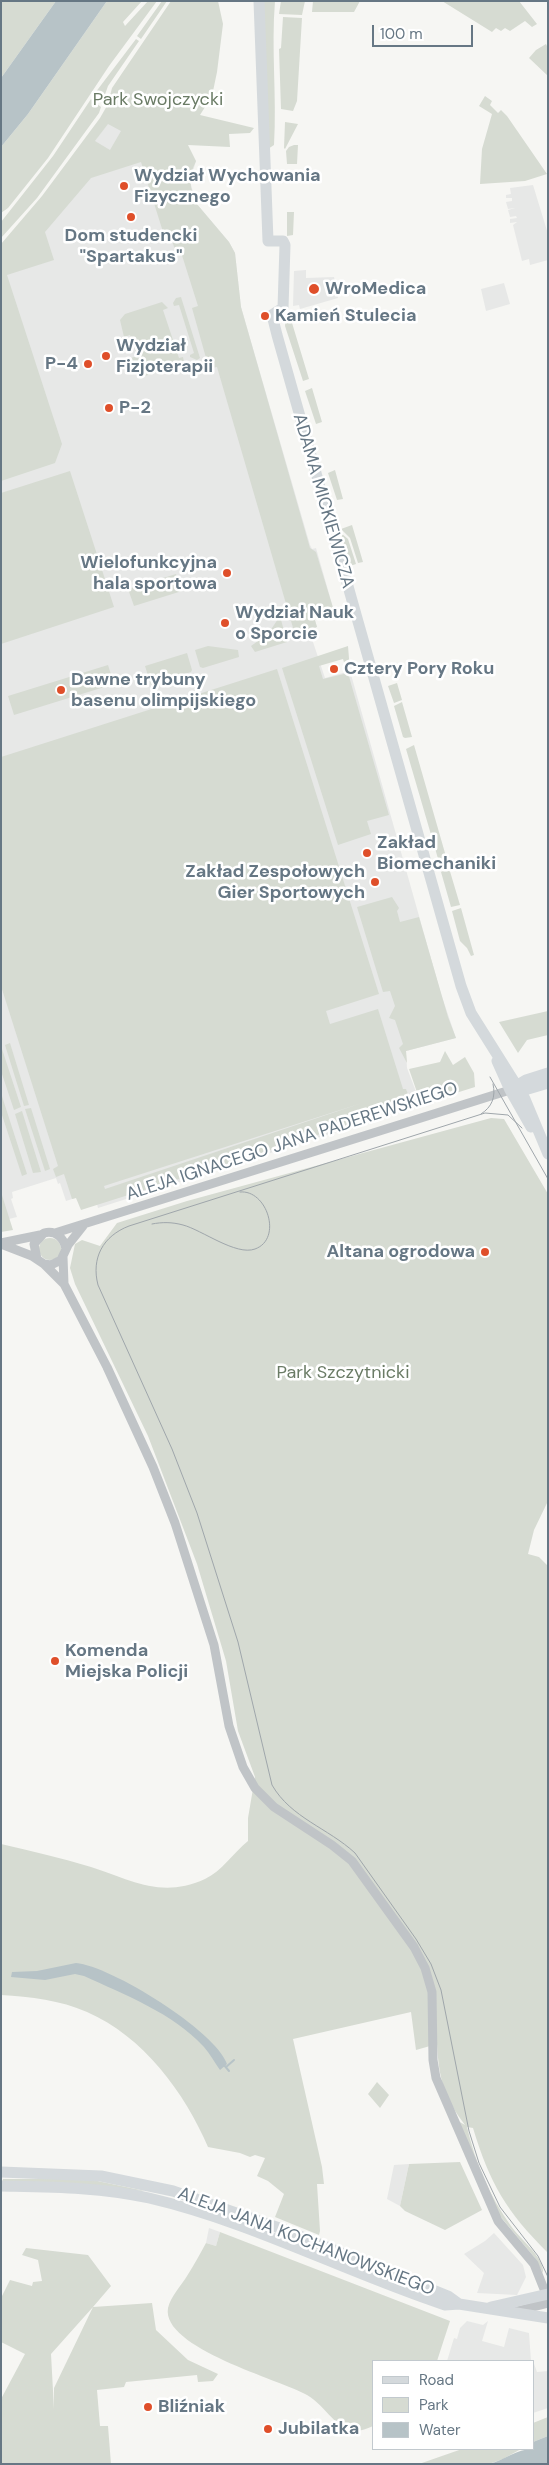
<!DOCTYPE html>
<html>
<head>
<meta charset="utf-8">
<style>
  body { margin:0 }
  #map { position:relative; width:549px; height:2465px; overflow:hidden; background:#f6f6f3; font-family:"DM Sans",sans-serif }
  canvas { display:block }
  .frame { position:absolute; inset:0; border:2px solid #667784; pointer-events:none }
  .legend { position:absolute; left:372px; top:2360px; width:162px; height:90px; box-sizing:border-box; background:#fff; border:1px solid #c2c9ce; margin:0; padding:6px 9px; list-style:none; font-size:15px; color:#667784 }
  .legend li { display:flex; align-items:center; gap:10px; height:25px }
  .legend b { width:25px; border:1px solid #c2c9ce }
  .scale { position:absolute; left:372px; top:25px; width:101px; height:22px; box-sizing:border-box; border:2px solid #667784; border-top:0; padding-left:6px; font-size:15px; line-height:18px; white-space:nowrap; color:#667784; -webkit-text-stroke:4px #fff; paint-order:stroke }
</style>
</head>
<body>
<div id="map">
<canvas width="549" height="2465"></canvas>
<div class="frame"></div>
<ul class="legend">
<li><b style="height:6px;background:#d4d9dc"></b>Road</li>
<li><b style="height:14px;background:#d6dbd2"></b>Park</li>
<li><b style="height:14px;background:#b7c3c7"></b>Water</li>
</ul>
<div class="scale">100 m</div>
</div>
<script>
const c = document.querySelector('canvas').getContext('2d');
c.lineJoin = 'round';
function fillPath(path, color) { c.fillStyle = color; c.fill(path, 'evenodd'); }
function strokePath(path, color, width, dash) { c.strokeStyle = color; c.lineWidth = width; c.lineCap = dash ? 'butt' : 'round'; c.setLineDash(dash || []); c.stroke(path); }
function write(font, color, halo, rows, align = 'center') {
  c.font = font + ' "DM Sans",sans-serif'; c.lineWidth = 5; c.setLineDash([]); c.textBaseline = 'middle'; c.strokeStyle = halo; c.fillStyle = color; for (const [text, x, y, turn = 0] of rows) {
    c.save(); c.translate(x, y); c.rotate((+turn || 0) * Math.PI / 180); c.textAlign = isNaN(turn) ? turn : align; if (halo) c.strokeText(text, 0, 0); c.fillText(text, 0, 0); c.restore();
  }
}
fillPath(new Path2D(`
  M108,123l88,38 -6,20 6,22 33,39 6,11 6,54 69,238 2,4 4,-1 18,63 -20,6 3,10 -8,3 16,48 25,-7 91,323 15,44 -50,13 1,17 14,37 -323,103 -4,-16 -28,9 -6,-18 -2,1 -2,-6 -44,14 1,6 -2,1 6,18 -16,4v-965l44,-48z
  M533,185l15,49v26l-18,5 -1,-6 -7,2 -9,-36 4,-3 -7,1v-4l7,-1 -1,-2 -6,1 -2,-7 7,-2 -7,1 -2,-7 6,-1v-3h-6v-3l5,-1 -1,-6z
  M306,270v8l28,-1 4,21 -38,11 -1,-4 -6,1 1,-35z
  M504,283l6,21 -24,7 -5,-22z
  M409,2164l-9,42 -13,-7 7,-34z
  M209,2228l11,4 -4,14 -10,-3z
  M494,2233l29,32 3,12 -9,18 -40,-2 7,-20 -20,-19 21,-13z
  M467,2321l16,4 5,-4 -6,20 22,6 5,-19 20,5 2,28h-84l7,-23 3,1 3,-11z
  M533,2361l4,11 11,-1v37l-15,5z`), '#e7e8e7');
fillPath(new Path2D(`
  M1,1h55l-55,77z
  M107,1h35l-19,21 2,4 23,-25h9l-48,65 -61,92 -40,50 -7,5v-66l27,-33z
  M162,1h5l-26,38 -4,-3z
  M171,1h47l5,23 -6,48 -5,24 -12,19 54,13 -4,5 -21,1 1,13 -42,-2 8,16 -6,14 1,12 5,16 33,39 6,11 6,54 69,241 6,4 18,59 -20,6 3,10 -9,3 1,3 -13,5 -79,-271 -5,1 -4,-3 -16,-57 6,-2 -18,-57 -5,1 -5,-16 -6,1 -23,-73 -50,16 -46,54 9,28 -47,15 55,169 -7,19 -54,18v-237l41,-48 58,-78 8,-14 4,-16zM108,124l13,7 -11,19 -15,-9z
  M263,1h12c-4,48 2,96 -1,144l-6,4z
  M281,1h24l-3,14 -23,-1z
  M313,1h47l-6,11h-42z
  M442,1h77l18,23 -5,3 -7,-6 -15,10 -5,-3 -4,3 -5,-3 -4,4z
  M283,17l19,1 -5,83 -4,10 -12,-2 -2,-60 2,-1z
  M136,39l3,2 -31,45 -6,17 -10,-6z
  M546,44l2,4v28l-19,-18 7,-8z
  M485,96l7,5 -2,4 8,8 3,-3 6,6 40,58 -22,7 -45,3 2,-35 10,-35 -13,-8z
  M91,99l10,8 -2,6 -62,85 -36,40v-16l52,-66z
  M285,122l13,2 -13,25 -1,-1z
  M294,145h4l-1,19h-10l-1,-13 3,-4z
  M287,212h7l-1,23 -6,1z
  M181,297l19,61 -3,2 -7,-3v-2l4,-2 -15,-48 -5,1 -1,-3 3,-5z
  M162,302l6,6 -5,2 16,48 4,-1 1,5 -3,3 -36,11c-11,-1 -11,-9 -14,-18l6,-2 -7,-21 -6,2 -4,-17 5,-6z
  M289,313l20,66 -6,2 -18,-55 1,-12z
  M312,388l10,34 -6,2 -11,-33z
  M335,470l8,29 -6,1 -9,-27z
  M70,471l44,136 -113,37v-151z
  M352,525l11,37 -5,1 -8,-25 -9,-9z
  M341,533l7,6 8,25 -6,2z
  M176,574l6,17 -48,15 -6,-17z
  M280,616l7,26 -32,10 -4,-6 17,-12z
  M208,646l30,4 1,7 -36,11 -3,-1 -5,-17z
  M348,646l2,25 -3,1 -4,-13 -24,7 4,13 25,-6 41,142 -22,6 4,13 -33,11 -56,-177z
  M187,653l5,17 -1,2 -40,13 -6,-19z
  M108,665l6,19 -100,31 -6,-19z
  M277,669l102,325 -53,17 4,13 48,-15 25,80h3l6,16 -331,105 -5,-12 -4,1 -8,-25 -8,3 -3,-8 5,-3 -57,-180v-229zM362,1103l-257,86 -1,-3z
  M397,683l5,17 -8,3 -6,-17z
  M402,702l10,35 -7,1 -2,-1 -9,-31z
  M414,745l33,115 -8,2 -33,-113z
  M449,868l11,37 -9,2 -10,-35z
  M392,897l7,11 -2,3 3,11 19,-5 29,100 8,21 -50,13 1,12 -8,-15 4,-4 -8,-24 -6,-2 6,-12 -5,-15 -7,1 -26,-85z
  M461,908l13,47 -3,1 -4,-8 -7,-7 -8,-30z
  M548,1011v24l-21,5 -9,13 -19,-31z
  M10,1043l19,62 -5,1 -19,-61z
  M1,1046l20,61 -7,3 -13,-39z
  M445,1051l8,14 12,-8 9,16 1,14 -54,17 -12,-35 31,-7z
  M1,1093l26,81 -5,2 -21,-64z
  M31,1108l19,61 -5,2 -20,-62z
  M22,1111l19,61 -8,1 -18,-59z
  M491,1118l13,1 44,75v307l-14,29 -6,24 11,3 9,9v687c-42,-42 -58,-69 -75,-125l-6,-1c8,35 23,70 44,99 9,13 34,32 32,47l-9,-16 -34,-41 -42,-95 7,4c-21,-28 -26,-45 -28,-81l-21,6 -5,-38 -118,27 29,128 2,17h-7l3,47 -1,4 -44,-18 9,-23 -16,-13 -11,-5 8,-18 -10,-3 -5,2 -10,-4 -32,-6c-23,-54 -65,-111 -121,-135 -27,-12 -56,-15 -86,-17v-151c30,7 60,14 90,23 41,13 70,32 114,12 17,-8 28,-26 43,-38v-23l7,-41 -17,-46 -12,-70 -29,-97 -49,-128 -73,-152 -5,-16 5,-24 7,-4 18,6 17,-23 70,-22z
  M1,1191v1l12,38 -12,2z
  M39 1249a11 11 0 1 1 22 0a11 11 0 1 1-22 0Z
  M377,2082l12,13 -9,13 -12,-14z
  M460,2162l22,48 -37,20 -40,-19 -5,-5 9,-42z
  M3,2179h85l57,12 -143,-8z
  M220,2232l230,89 -13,40h-64v65c-33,17 -42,-17 -66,-31 -26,-15 -146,-47 -139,-87 3,-12 13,-22 19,-32 7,-11 13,-22 19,-33l10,3z
  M26,2248l62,7 23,31 -18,21 59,-4 4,27 32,30 30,14 -5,7 -15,1 -1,-7 -71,7 -2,5 -27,3 3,36h8l3,38h-110v-65l24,-45 -24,-12v-44l9,-18 22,6 1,-4 9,-1 -4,-21 -16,-5zM93,2307l-39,81v21l-3,-55z
  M548,2417v19l-15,6v-19z
  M462,2449h59l-18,10 -14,5h-70z`), '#d6dbd2');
fillPath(new Path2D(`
  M56,1h51l-79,113 -27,33v-69z
  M76,1963c35,3 140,68 151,101l-7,6c-5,-7 -10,-16 -16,-23 -31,-34 -79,-52 -120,-71l-9,-2 -30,6 -34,-3 1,-5 25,-1z
  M548,2436v28h-59c16,-4 27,-15 44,-15v-7z`), '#b7c3c7');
strokePath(new Path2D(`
  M224,2065l5,6
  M226,2067l8,-7`), '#b7c3c7', 2);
strokePath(new Path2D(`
  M55,1233l455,-143
  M1,1243l39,-8
  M1,1244l31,12 12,8 7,1 10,-5 7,-15 15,-19
  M63,1257l1,27 43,83 46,100 22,56 39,122 15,81 14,41 12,21 19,19 58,38 20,16 62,86 11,21 7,24 1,68 3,18 62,143 36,43 14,35
  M37,1259l-3,-15 10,-11c12,-3 20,5 22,16
  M44,1264l20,20
  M517,2311l31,-8`), '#c0c4c7', 9);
strokePath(new Path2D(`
  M259,1l9,240h15l2,4 -2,63 -11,7 5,20 184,651 10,27 54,86 23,55
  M497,1061l13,29 21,37
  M518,1087l10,2 20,-6
  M511,1089l15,-9 22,-7
  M1,2172l100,4 72,15 112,39 163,66 11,8
  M1,2186c50,1 99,1 148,12 103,24 196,74 296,107l14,-1 89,14
  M491,2307l57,-13`), '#d4d9dc', 11);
strokePath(new Path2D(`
  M490,1077l58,102
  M481,1114c11,-7 15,-17 12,-30
  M522,1128l-14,-13 -23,-2 -356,113c-26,10 -38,32 -31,59l74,164 25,64 41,129 34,143c19,33 56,43 83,68l61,86 15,25 10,26 28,141 10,32 21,44 38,49 10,21
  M152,1224c10,-2 20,-2 31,1 19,5 53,31 72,24 28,-10 12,-60 -15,-57`), '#9fa6ab', 1);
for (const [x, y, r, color] of [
  [124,186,5,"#df4f2a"],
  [131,217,5,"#df4f2a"],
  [314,289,6,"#df4f2a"],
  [265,316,5,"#df4f2a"],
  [106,356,5,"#df4f2a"],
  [88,364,5,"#df4f2a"],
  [109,408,5,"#df4f2a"],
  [227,573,5,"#df4f2a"],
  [225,623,5,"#df4f2a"],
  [334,669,5,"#df4f2a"],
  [61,690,5,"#df4f2a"],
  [367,853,5,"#df4f2a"],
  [375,882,5,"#df4f2a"],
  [485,1252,5,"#df4f2a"],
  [55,1661,5,"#df4f2a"],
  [148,2407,5,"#df4f2a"],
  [268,2429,5,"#df4f2a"]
]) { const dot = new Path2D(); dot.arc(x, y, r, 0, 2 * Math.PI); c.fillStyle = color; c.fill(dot); strokePath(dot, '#fff', 2); }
write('18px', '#6a7b65', '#fff', [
  ["Park Swojczycki",158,100],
  ["Park Szczytnicki",343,1373]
]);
write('bold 18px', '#667784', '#fff', [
  ["Wydział Wychowania",134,176],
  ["Fizycznego",134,197],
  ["Dom studencki",131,236,"center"],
  ["\"Spartakus\"",131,257,"center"],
  ["WroMedica",325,289],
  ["Kamień Stulecia",275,316],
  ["Wydział",116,346],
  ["Fizjoterapii",116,367],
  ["P-4",78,364,"right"],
  ["P-2",119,408],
  ["Wielofunkcyjna",217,563,"right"],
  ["hala sportowa",217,584,"right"],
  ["Wydział Nauk",235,613],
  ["o Sporcie",235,634],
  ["Cztery Pory Roku",344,669],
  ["Dawne trybuny",71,680],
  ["basenu olimpijskiego",71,701],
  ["Zakład",377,843],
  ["Biomechaniki",377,864],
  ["Zakład Zespołowych",365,872,"right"],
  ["Gier Sportowych",365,893,"right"],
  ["Altana ogrodowa",475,1252,"right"],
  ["Komenda",65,1651],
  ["Miejska Policji",65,1672],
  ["Bliźniak",158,2407],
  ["Jubilatka",278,2429]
], 'left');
write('18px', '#667784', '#fff', [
  ["ADAMA MICKIEWICZA",323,501,74],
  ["ALEJA IGNACEGO JANA PADEREWSKIEGO",292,1142,-18],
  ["ALEJA JANA KOCHANOWSKIEGO",306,2242,21]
]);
</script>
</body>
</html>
